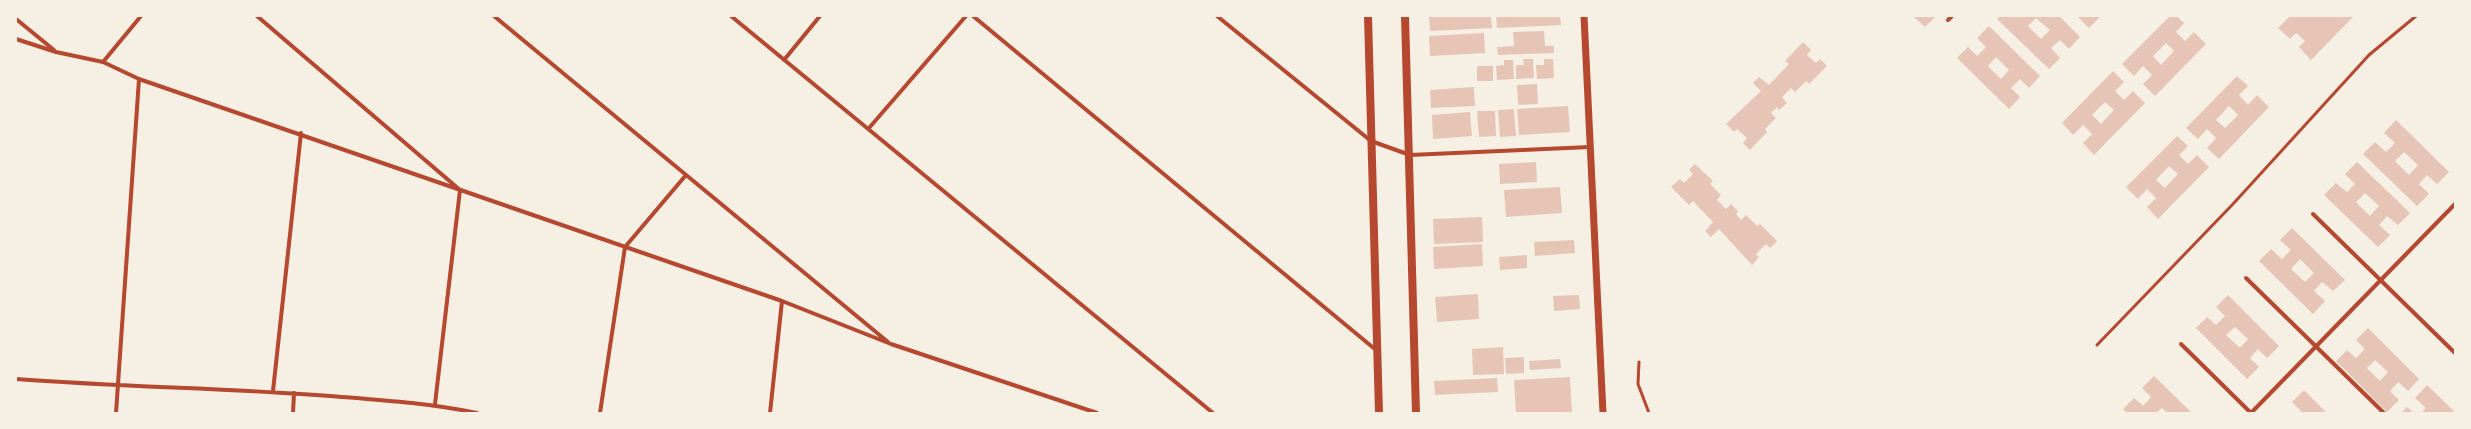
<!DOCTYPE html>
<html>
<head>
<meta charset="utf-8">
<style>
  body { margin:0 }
  #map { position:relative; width:2471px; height:429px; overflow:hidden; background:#f6efe4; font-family:"Source Serif 4",serif }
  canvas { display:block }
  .frame { position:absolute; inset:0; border:17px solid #f6efe4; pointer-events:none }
</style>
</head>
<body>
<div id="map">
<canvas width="2471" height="429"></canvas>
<div class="frame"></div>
</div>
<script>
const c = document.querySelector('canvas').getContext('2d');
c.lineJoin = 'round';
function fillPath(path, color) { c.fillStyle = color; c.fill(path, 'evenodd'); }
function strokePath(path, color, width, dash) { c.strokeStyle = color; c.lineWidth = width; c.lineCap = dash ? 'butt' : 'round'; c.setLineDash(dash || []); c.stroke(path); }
fillPath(new Path2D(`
  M1429,16h62l1,12 -62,3z
  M1496,16h64l1,9 -64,3z
  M1913,16h23l-11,11z
  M2000,16h59l21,21 -11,12 -9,-9 -9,8 9,10 -11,11 -52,-50zM2036,18l14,12 -9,9 -13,-13z
  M2077,16h24l-12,12z
  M2170,16h7l7,7 -8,9 9,9 9,-9 12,12 -51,52 -12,-12 9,-9 -9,-9 -9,10 -12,-12zM2166,43l8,8 -13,14 -8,-9z
  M2290,16h64l-43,44 -12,-13 6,-6 -9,-8 -6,6 -12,-11z
  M1989,26l51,50 -11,12 -9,-9 -9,9 9,9 -11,12 -52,-51 11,-11 9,9 9,-9 -9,-9zM1996,57l13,13 -8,9 -13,-13z
  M1544,31l1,15h9v7l-56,2 -1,-8 17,-1 -1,-14z
  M1484,33l1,20 -55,3 -1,-20z
  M1803,42l8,8 -4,5 9,8 4,-4 7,7 -18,18 -3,-3 -11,11 -4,-4 -9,9 5,6 -8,7 -2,-3 -6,6 5,5 -11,11 2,3 -17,18 -7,-7 4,-5 -10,-9 -3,3 -8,-8 35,-33 -8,-8 6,-6 10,8 20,-21 -4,-3z
  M1523,59h10l1,19 -18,1v-14h8z
  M1544,59h9l1,19 -17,1 -1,-14h8z
  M1504,60h9l1,19 -17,1 -1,-14 8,-1z
  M1477,66h16v15h-16z
  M2113,71l11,11 -9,9 9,9 9,-9 12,12 -51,52 -11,-12 9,-9 -9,-9 -10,10 -11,-12zM2105,102l9,8 -13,14 -9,-9z
  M2237,76l11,10 -9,9 9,10 9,-10 12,12 -50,52 -12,-11 9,-10 -9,-9 -9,10 -12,-11zM2229,106l9,9 -13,13 -9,-8z
  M1537,84l1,20 -20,1 -1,-20z
  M1474,87l1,19 -44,2 -1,-18z
  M1568,106l2,26 -51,3 -2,-26z
  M1514,109l2,27 -16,1 -2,-27z
  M1477,111h18l1,25 -17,1z
  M1470,112l2,24 -39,3 -1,-24z
  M2396,120l53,52 -12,12 -10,-9 -8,9 10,10 -12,12 -54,-52 12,-12 11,10 9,-9 -11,-10zM2404,152l14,13 -9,10 -14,-14z
  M2177,136l11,10 -9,9 9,9 9,-9 12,12 -51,52 -11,-12 9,-9 -9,-9 -9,10 -12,-12zM2169,166l9,8 -13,14 -9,-8z
  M1536,162l1,20 -37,2 -1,-20z
  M2357,162l53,51 -12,12 -11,-9 -8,9 11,10 -12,12 -54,-52 12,-12 11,9 8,-8 -10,-10zM2365,193l14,13 -9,10 -14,-14z
  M1695,164l18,17 -3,3 11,11 -4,5 9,9 5,-5 7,7 -2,3 5,6 5,-5 11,11 3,-2 17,17 -7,7 -4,-4 -10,10 3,3 -7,8 -33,-36 -8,8 -6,-6 8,-9 -20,-21 -4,4 -18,-18 9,-8 4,4 9,-9 -4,-4z
  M1560,187l2,26 -56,4 -2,-27z
  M1482,217l1,25 -49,2 -1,-25z
  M2292,228l53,52 -12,11 -11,-9 -8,9 11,10 -12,13 -54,-53 12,-12 11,10 9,-9 -11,-10zM2300,259l14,14 -9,9 -14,-13z
  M1574,240l1,13 -40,3 -1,-14z
  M1482,244l1,22 -49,3 -1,-22z
  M1527,255v13l-27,2 -1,-13z
  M1478,294l1,25 -42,3 -2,-25z
  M1579,295l1,14 -26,2 -1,-15z
  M2228,295l51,51 -12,12 -9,-9 -8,9 9,9 -12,12 -51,-51 11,-11 9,8 9,-9 -9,-9zM2235,327l13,12 -8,9 -14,-13z
  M2368,328l51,51 -11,12 -10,-9 -8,9 9,9 -12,12 -51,-51 11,-11 9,8 9,-9 -9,-9zM2375,360l13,12 -8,9 -13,-13z
  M1503,347l1,27 -31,1 -1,-26z
  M1524,357v16l-18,1 -1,-16z
  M1560,359l1,9 -31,2 -1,-9z
  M2154,376l38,37h-25l-5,-5 -6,5h-29l-4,-4 11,-11 9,8 8,-9 -9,-9z
  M1570,377l2,36h-56l-2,-33z
  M1497,378l1,14 -63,3 -1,-14z
  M2427,385l28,27 -1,1h-33l5,-5 -11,-10z
  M2304,390l23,23h-28l2,-2 -9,-9z
  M2407,407l7,6h-13z`), '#e6c5b7');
strokePath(new Path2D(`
  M2097,345l136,-141 136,-149 47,-39
  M1639,362l-1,22 11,29`), '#b5482f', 3);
strokePath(new Path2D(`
  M257,16l203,174 -25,214
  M494,16l394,326
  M731,16l482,397
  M973,16l403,334
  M1217,16l154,125 39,14 180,-8
  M16,19l38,31
  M1948,20l4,-4
  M16,39l40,13 47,10 36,17 643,222 109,43 206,69
  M784,60l36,-44
  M103,62l38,-46
  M869,128l97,-112
  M2313,214l142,139
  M2246,278l138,135
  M2181,344l70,69
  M16,379c105,8 209,9 314,17 50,4 98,7 147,17
  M273,391l28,-258
  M116,413l23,-334
  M293,413l1,-20
  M600,413l25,-166 61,-72
  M770,413l12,-112
  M2251,413l204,-209`), '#b5482f', 4);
strokePath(new Path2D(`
  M1584,16l19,397`), '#b5482f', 7);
strokePath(new Path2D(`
  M1368,16l11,397
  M1405,16l11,397`), '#b5482f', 8);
</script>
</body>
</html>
